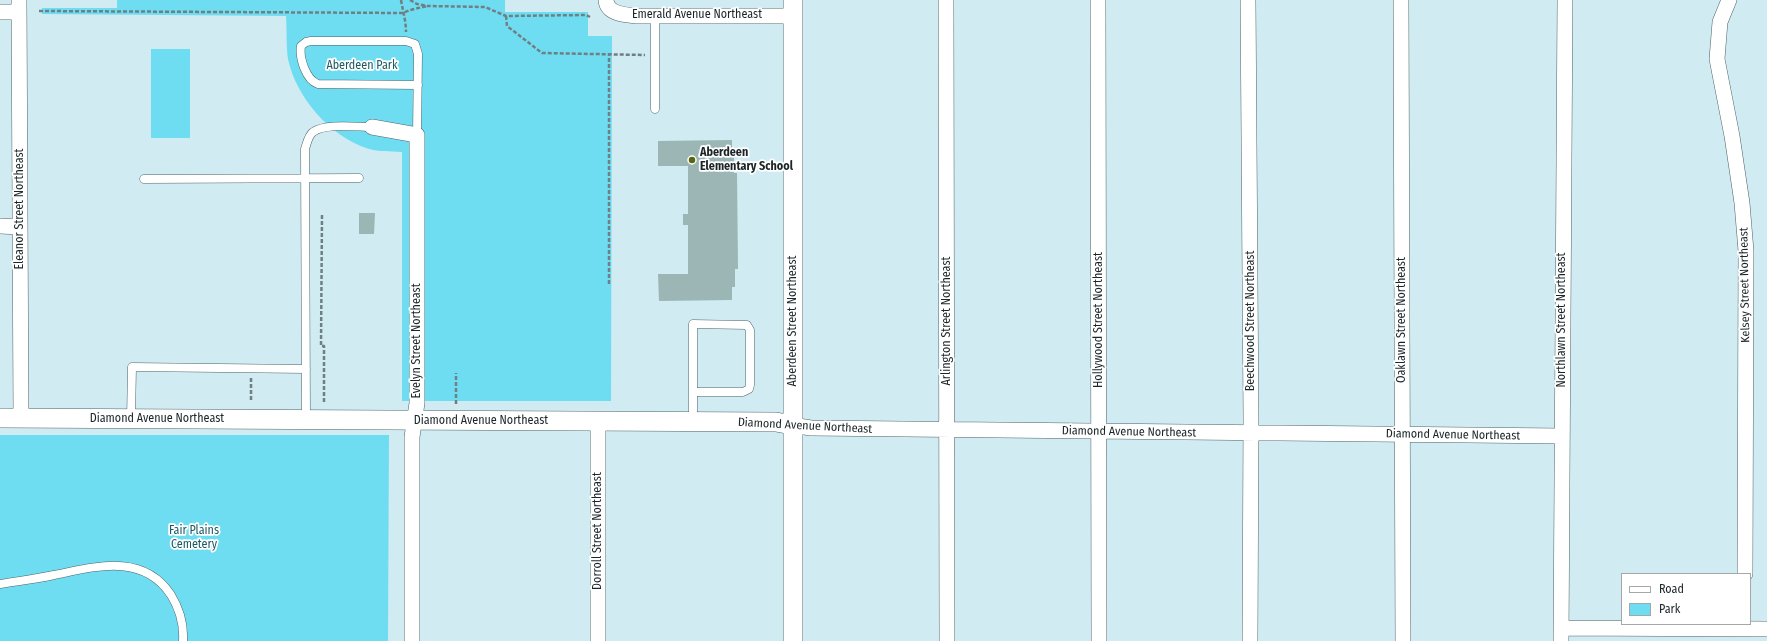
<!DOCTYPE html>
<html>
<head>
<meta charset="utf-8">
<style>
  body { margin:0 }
  #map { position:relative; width:1767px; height:641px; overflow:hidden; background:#d0ebf1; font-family:"Fira Sans Condensed",sans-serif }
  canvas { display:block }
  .legend { position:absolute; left:1621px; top:573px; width:130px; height:52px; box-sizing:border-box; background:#fff; border:1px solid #a4a8a9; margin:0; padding:5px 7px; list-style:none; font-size:12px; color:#1b2527 }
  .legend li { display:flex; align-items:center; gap:8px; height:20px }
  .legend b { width:20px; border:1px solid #a4a8a9 }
</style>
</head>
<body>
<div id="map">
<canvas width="1767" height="641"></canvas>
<ul class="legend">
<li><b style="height:5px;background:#fff"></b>Road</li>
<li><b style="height:11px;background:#6fddf1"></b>Park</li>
</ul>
</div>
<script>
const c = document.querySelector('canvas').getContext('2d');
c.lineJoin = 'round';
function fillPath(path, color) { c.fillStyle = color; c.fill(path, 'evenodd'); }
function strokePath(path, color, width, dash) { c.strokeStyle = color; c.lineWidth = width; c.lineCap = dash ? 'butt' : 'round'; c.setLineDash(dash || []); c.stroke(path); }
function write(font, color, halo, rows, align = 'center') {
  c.font = font + ' "Fira Sans Condensed",sans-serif'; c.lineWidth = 3.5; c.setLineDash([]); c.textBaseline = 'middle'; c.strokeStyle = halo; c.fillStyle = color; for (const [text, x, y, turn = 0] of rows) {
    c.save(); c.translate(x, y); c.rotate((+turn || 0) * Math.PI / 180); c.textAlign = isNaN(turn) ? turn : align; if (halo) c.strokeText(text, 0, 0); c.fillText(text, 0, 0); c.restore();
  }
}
fillPath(new Path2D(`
  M117,0h388v12h83v24h24l-1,365h-209v-249c-12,-1 -25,0 -36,-4 -37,-13 -70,-51 -78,-89 -2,-14 -1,-29 -2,-43l-244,-2v-6h75z
  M151,49h39v89h-39z
  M0,435h389l-1,206h-388z`), '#6fddf1');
fillPath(new Path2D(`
  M732,140v13h2v20h3l1,96h-3v18h-3v13l-73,1 -1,-27h30v-49h-5v-11h5v-48h-30v-25z
  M359,213h16l-1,21h-15z`), '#9bb6b5');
const service = new Path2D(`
  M655,16v93
  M417,135l1,-81 -3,-10 -9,-3h-95l-5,1 -5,4c-2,12 5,34 17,38l100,1
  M144,179l215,-1
  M131,419l1,-52 174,2
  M306,419l-1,-270c2,-6 3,-13 8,-17 12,-9 44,-5 59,-5
  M693,422v-98l54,1 3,5v55l-1,4 -6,3h-50
  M0,584c18,-3 36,-5 54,-9 40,-8 89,-23 117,20 8,13 13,30 12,46`);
const minor = new Path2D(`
  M19,0l2,418
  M606,0c1,14 19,15 30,16h157
  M946,0l1,641
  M1098,0l1,641
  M1248,0l3,418 -1,223
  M1401,0l2,641
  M1729,0l-9,22 -3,37 15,77 10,67 4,48 -1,323
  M0,12h19
  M372,127l45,8v268l-5,34v204
  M0,226l19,1
  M598,422v219
  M792,425l19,3 751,8
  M1561,628l206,1
  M1561,641l4,-641`);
const tertiary = new Path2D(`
  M0,418l776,4 16,3
  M793,641v-641`);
strokePath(service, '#4c6468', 9);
strokePath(minor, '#4c6468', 16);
strokePath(tertiary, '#4c6468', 20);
strokePath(new Path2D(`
  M401,0c2,12 5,21 5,32
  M410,0l7,4 10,2 58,1 21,9 80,-1 4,2
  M39,11l364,2 7,-3 17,-4
  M506,16l1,10 35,27 103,2
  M322,215l-1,131h3v56
  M609,284v-230
  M251,378v24
  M456,404v-31`), '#6f8084', 2.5, [4, 2]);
strokePath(service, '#fff', 8);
strokePath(minor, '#fff', 15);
strokePath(tertiary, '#fff', 19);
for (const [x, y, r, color] of [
  [692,160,4,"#57670f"]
]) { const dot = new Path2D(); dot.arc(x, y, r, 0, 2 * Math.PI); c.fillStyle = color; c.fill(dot); strokePath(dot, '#fff', 1.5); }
write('12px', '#1b2527', '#fff', [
  ["Emerald Avenue Northeast",697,15],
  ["Eleanor Street Northeast",20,209,-90],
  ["Kelsey Street Northeast",1745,285,-91],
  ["Hollywood Street Northeast",1099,320,-90],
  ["Oaklawn Street Northeast",1402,320,-90],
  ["Northlawn Street Northeast",1562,320,-90],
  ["Aberdeen Street Northeast",793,321,-90],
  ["Arlington Street Northeast",947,321,-90],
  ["Beechwood Street Northeast",1251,321,-90],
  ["Evelyn Street Northeast",417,341,-90],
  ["Diamond Avenue Northeast",157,419],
  ["Diamond Avenue Northeast",481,421],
  ["Diamond Avenue Northeast",805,426,3],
  ["Diamond Avenue Northeast",1129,432,1],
  ["Diamond Avenue Northeast",1453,435,1],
  ["Dorroll Street Northeast",598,531,-90]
]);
write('12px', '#1d5964', '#fff', [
  ["Aberdeen Park",362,66],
  ["Fair Plains",194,531],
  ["Cemetery",194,545]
]);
write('bold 12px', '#1b2527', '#fff', [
  ["Aberdeen",700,153],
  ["Elementary School",700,167]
], 'left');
</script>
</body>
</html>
